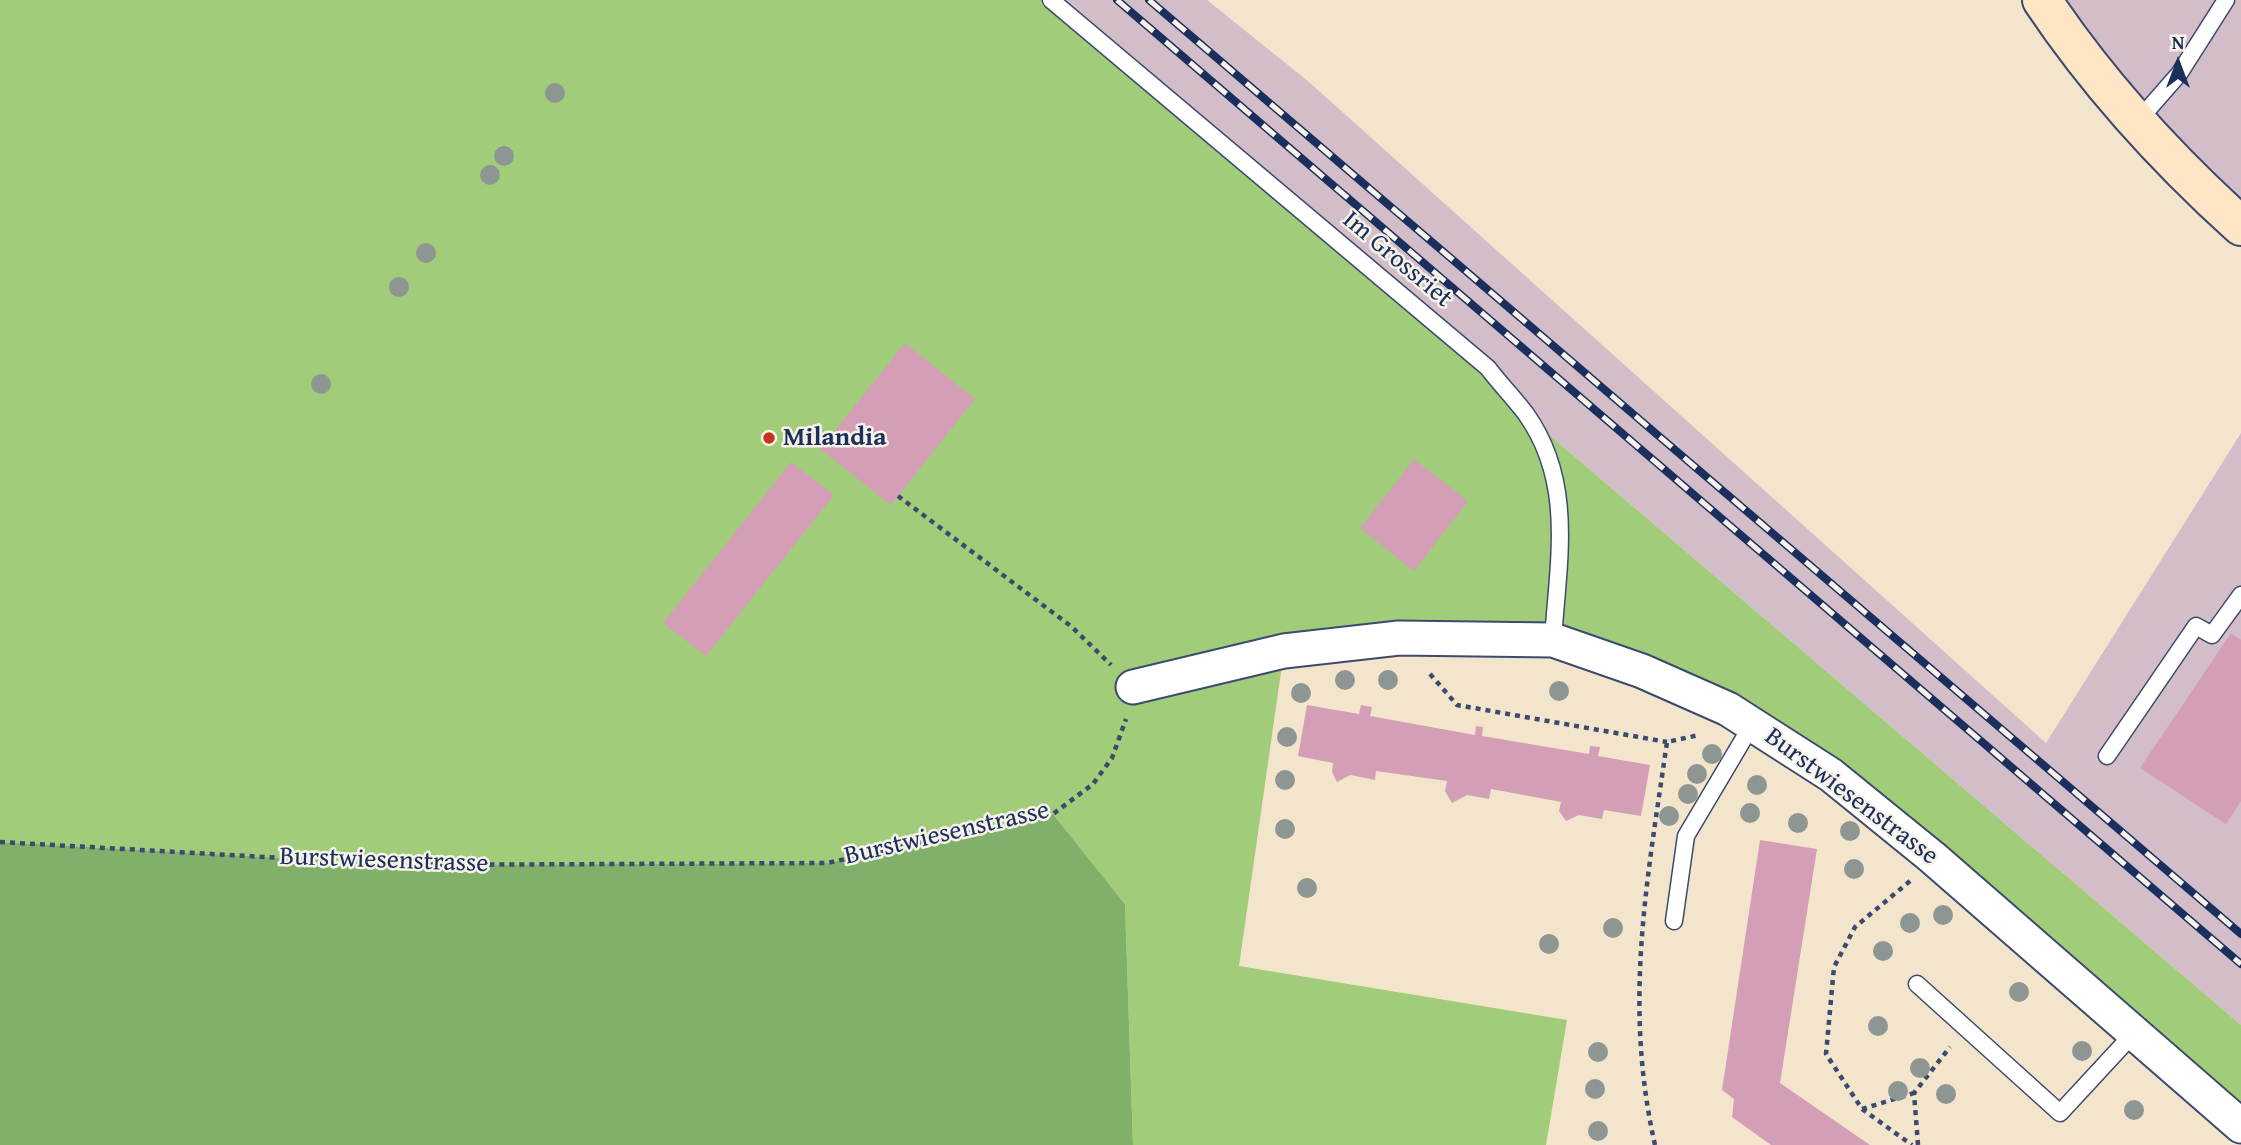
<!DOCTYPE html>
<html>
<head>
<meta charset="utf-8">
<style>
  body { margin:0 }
  #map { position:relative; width:2241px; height:1145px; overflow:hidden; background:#f3e5cc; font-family:"Gentium Book Plus",serif }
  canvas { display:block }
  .north { position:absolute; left:2143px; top:28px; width:70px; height:70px; -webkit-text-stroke:5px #f7f3e8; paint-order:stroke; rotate:0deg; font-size:19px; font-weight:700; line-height:28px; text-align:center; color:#1b2f5e }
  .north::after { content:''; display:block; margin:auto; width:24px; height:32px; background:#1b2f5e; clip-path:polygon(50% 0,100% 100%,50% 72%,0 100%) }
</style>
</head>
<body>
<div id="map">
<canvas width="2241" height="1145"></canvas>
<div class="north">N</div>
</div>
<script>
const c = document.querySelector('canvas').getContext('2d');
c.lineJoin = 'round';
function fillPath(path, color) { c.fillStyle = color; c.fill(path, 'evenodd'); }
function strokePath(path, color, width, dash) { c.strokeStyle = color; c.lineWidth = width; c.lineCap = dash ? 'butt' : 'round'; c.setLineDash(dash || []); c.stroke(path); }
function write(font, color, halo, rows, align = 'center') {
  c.font = font + ' "Gentium Book Plus",serif'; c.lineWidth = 5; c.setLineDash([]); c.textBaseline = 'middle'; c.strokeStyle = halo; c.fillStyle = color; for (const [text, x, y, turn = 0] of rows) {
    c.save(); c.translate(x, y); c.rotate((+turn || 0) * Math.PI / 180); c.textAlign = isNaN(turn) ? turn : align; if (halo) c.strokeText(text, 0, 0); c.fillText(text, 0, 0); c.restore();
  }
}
fillPath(new Path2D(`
  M1051,0h156l102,82 737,661 195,-310v592l-714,-609z
  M2042,0h199v226z`), '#d2bdc8');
fillPath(new Path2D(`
  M0,0h1051l437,368 39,48 714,609v101l-410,-351 -278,-135 -269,11 -45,315 328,54 -21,125h-413l-8,-241 -72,-90 -226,49 -420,2 -407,-23z`), '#a1cc79');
fillPath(new Path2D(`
  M1053,814l72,90 8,241h-1133v-303l407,23 420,-2z`), '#80b069');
fillPath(new Path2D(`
  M905,343l70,56 -84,106 -71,-56z
  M1414,459l54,42 -54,70 -54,-43z
  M791,462l43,33 -128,161 -43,-33z
  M2231,633l10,7v161l-15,23 -86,-56z
  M1307,705l52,9 2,-9 11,2 -2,9 105,19 1,-9 7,1 -1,9 107,18 1,-8 10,1 -2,9 52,9 -9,51 -37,-6 -2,9 -23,-4 -13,6 -7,-10 2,-9 -70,-13 -2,10 -22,-4 -15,8 -7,-12 2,-10 -71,-10 -1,9 -25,-5 -13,7 -5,-10 1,-9 -35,-7z
  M1760,840l57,9 -37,234 90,62h-99l-39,-28 2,-18 -12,-9z`), '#d49fb6');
const lane = new Path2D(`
  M1051,0l437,368c12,16 26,30 38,46 49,69 32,147 27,226
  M2137,122l42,-48 47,-74
  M2107,756l89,-130 16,9 29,-40
  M1674,921l12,-85 67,-113
  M1917,984l143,129 74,-80`);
const street = new Path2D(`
  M1133,687l151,-36 115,-13 154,2 89,31 86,38 103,66 101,82 309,269`);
const secondary = new Path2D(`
  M2042,0c56,84 125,159 199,226`);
strokePath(lane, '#3b4a6e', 19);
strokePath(street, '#3b4a6e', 37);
strokePath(secondary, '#3b4a6e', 42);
strokePath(new Path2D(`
  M898,496l174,131 39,38
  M1430,674l27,31 210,37
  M0,842l407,23 420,-2 226,-49 40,-30 19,-26 14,-39
  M1910,881l-55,46 -21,40 -8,87 36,55 50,36
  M1862,1109l52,-16
  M1655,1145c-32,-142 -8,-263 12,-403l32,-7
  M1918,1145l-4,-52 36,-46`), '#3b4a6e', 4.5, [5, 5]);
strokePath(lane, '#fff', 16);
strokePath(street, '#fff', 33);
strokePath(secondary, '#fee5c5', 38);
const rail = new Path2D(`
  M1117,0l1124,964
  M1149,0l1092,934`);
strokePath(rail, '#1b2f5e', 8);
strokePath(rail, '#f7f3e8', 5, [16]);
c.fillStyle = '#8e9693';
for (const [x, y] of [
  [555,93],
  [504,156],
  [490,175],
  [426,253],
  [399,287],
  [321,384],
  [1345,680],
  [1388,680],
  [1559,691],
  [1301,693],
  [1287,737],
  [1712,754],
  [1697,774],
  [1285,780],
  [1757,785],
  [1688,794],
  [1750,813],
  [1669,816],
  [1798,823],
  [1285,829],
  [1850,831],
  [1854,869],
  [1307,888],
  [1943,915],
  [1910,923],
  [1613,928],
  [1549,944],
  [1883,951],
  [2019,992],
  [1878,1026],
  [2082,1051],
  [1598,1052],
  [1920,1068],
  [1595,1089],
  [1898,1091],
  [1946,1094],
  [2134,1110],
  [1598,1131]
]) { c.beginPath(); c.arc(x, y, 10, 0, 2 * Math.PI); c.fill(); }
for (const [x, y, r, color] of [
  [769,438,7,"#c8321e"]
]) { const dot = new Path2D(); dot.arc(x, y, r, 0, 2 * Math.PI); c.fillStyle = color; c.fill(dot); strokePath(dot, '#f7f3e8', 2.5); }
write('26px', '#1b2f5e', '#f7f3e8', [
  ["Im Grossriet",1397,260,40],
  ["Burstwiesenstrasse",1851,797,37],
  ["Burstwiesenstrasse",947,834,-13],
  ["Burstwiesenstrasse",384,861,2]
]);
write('bold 26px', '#1b2f5e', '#f7f3e8', [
  ["Milandia",783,438]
], 'left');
</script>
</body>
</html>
